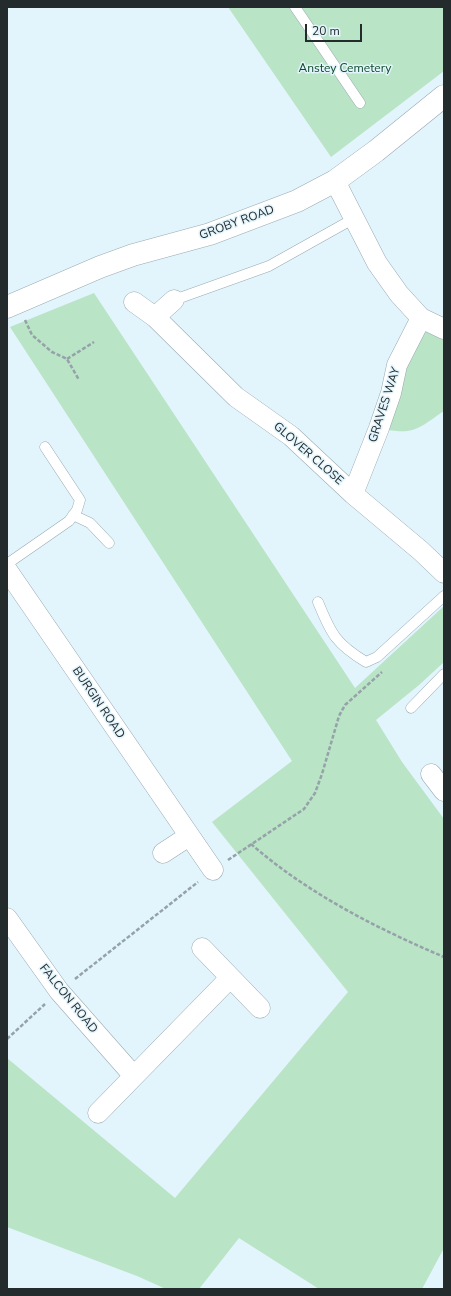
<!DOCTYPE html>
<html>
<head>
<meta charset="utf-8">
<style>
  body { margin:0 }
  #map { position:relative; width:451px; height:1296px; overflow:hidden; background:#e2f4fc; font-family:"Nunito Sans",sans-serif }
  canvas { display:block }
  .frame { position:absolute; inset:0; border:8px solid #242b2d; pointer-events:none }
  .scale { position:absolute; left:305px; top:24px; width:57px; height:18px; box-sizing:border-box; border:2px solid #242b2d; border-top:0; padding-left:5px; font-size:12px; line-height:14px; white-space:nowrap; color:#242b2d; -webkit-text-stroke:3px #e2f4fc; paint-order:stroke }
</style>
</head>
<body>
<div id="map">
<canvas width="451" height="1296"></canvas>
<div class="frame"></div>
<div class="scale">20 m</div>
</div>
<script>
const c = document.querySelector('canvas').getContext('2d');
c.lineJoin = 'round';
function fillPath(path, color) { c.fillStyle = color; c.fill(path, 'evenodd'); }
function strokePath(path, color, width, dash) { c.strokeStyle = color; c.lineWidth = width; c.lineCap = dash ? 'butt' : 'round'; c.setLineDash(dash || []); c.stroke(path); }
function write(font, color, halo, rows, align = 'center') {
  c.font = font + ' "Nunito Sans",sans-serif'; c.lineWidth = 3; c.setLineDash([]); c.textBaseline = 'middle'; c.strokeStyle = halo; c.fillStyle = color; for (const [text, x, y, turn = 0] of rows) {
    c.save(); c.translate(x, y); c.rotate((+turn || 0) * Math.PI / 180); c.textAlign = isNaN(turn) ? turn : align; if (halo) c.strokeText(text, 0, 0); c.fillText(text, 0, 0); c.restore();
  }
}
fillPath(new Path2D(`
  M228,7h216v64l-113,86z
  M94,293l261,395 89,-82v56l-25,23 -43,35 26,42 42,57v429l-22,41h-103l-80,-51 -40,51h-33l-29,-13 -130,-49v-169l168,140 173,-206 -136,-170 80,-61 -282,-434z
  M421,318l23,11v82c-27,18 -30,25 -65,17z`), '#b9e4c6');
const lane = new Path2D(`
  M295,7l65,96
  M174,300l95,-34 84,-47
  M73,515l17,8 19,20
  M7,564l62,-43 8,-11 3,-10 -35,-53
  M318,602c13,32 18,42 48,60l11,-5 67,-61
  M411,708l33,-34`);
const street = new Path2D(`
  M335,181l42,82 22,31 22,24 23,11
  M134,302l21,15 81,80 55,39 62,58 68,57 23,22
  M155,317l19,-17
  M353,494l26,-66 12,-35 6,-28 24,-47
  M7,570l206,300
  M431,774l13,17
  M163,853l26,-17
  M7,918l52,73 74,84
  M202,948l58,60
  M98,1113l132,-135`);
const secondary = new Path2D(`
  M7,307l93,-40 33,-12 77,-21 87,-33 38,-20 41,-30 68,-55`);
strokePath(lane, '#99aab1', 11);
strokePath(street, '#99aab1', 21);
strokePath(secondary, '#99aab1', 23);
strokePath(new Path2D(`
  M25,320l7,15 20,17 15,7 12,21
  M67,359l27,-17
  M251,844c56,49 125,84 193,113
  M228,860l76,-51 11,-16 7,-19 17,-58 6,-11 37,-33
  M75,979l123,-97
  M7,1039l38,-35`), '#95a2a8', 2.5, [4, 2]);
strokePath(lane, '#fff', 10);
strokePath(street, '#fff', 20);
strokePath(secondary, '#fff', 22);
write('12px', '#0f492a', '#e2f4fc', [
  ["Anstey Cemetery",345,69]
]);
write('12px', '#242b2d', '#e2f4fc', [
  ["GROBY ROAD",237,223,-20],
  ["GRAVES WAY",385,405,-72],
  ["GLOVER CLOSE",308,454,41],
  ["BURGIN ROAD",98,703,56],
  ["FALCON ROAD",68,999,51]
]);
</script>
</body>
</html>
